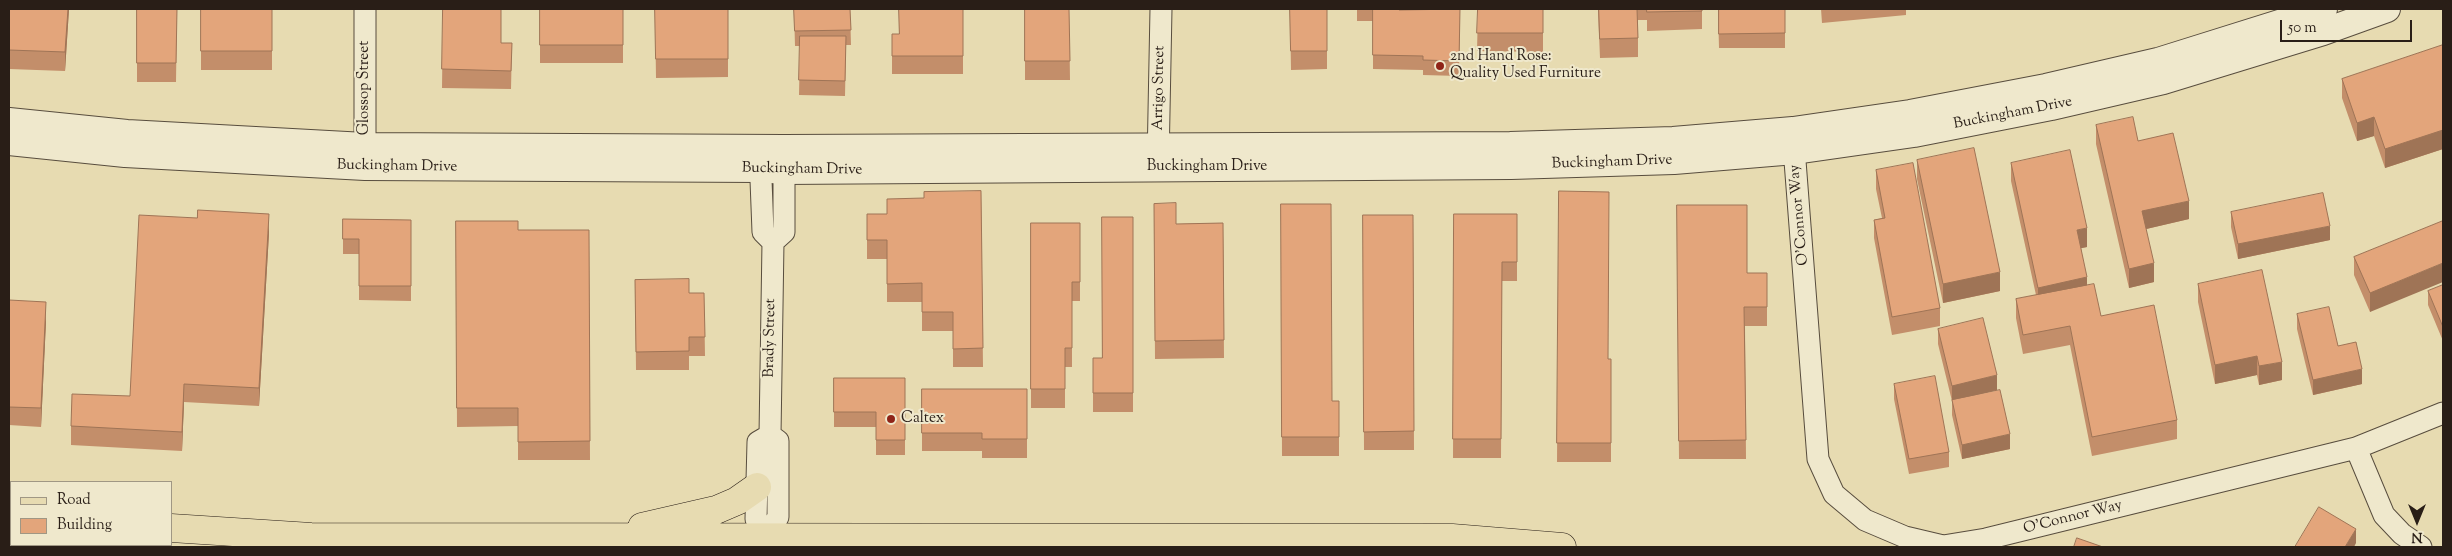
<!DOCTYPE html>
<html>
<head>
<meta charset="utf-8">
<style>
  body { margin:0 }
  #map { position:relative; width:2452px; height:556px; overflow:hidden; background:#e7dbb1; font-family:"Sorts Mill Goudy",serif }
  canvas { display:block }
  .frame { position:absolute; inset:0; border:10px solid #291e17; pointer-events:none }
  .legend { position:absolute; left:10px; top:481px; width:162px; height:65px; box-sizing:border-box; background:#efe8cc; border:1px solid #a09784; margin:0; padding:6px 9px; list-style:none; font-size:15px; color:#291e17 }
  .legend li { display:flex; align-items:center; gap:10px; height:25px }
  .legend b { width:25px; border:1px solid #a09784 }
  .north { position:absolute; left:2392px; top:496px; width:50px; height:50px; -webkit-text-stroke:4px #efe8cc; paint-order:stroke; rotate:180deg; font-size:14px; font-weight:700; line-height:20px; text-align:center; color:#291e17 }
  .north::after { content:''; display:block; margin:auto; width:18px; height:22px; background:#291e17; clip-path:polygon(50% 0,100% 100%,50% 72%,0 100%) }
  .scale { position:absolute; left:2280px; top:20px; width:132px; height:22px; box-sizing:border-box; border:2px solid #291e17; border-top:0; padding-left:6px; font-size:15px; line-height:18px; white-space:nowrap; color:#291e17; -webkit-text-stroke:4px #efe8cc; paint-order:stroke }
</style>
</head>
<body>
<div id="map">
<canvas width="2452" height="556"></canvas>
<div class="frame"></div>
<ul class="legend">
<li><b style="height:6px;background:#e7dbb1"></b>Road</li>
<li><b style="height:14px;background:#e3a57b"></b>Building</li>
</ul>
<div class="north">N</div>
<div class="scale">50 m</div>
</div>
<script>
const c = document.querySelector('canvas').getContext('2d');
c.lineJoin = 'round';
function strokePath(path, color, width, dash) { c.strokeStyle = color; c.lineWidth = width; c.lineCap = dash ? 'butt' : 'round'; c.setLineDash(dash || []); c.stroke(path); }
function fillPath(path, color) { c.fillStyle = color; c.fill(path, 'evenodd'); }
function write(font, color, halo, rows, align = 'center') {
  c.font = font + ' "Sorts Mill Goudy",serif'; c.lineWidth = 4; c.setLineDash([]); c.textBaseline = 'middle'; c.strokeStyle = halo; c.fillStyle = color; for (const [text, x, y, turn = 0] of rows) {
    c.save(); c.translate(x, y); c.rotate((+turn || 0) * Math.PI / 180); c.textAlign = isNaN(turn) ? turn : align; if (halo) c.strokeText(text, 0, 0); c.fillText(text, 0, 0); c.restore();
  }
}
const minor = new Path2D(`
  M365,9v153
  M1793,135l25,324 16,35 31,26 40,17 38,9 43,-7 370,-91 87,-35
  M760,154l3,78 10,10 -3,193
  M1158,163l3,-154
  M773,242l11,-10v-76
  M770,435l-12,7 -2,77 16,28
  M2356,448l28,67 18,19 19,13
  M760,547l18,-30v-76l-8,-6`);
const tertiary = new Path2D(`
  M9,121l118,12 238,13 419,2 726,-3 163,-5 120,-10 117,-17 136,-26 112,-26 166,-52
  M9,142l116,12 240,13 395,2 24,2 727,-5 163,-5 121,-10 119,-17 137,-27 112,-26 160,-49 64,-23`);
const primary = new Path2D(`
  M9,514l2,1
  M642,527l74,-17 21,-9 20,-14
  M171,528l140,9 1141,1 110,9`);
strokePath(minor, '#584d3e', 23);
strokePath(tertiary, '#584d3e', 28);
strokePath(primary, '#291e17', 29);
strokePath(minor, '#efe8cc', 21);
strokePath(tertiary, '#efe8cc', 26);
strokePath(primary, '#e7dbb1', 28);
fillPath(new Path2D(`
  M9,9h60l-4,62 -56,-2z
  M137,9h40l-1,73h-39z
  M201,9h71v61h-71z
  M443,9l58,34h11l-1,46 -69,-1z
  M540,9h83v54h-83z
  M655,9h73v68l-72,1z
  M794,9h56l1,36h-5l-1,51 -46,-1 1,-49h-5z
  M963,9v65h-71v-40h7z
  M1025,9h44l1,71h-45z
  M1290,9h37v60l-36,1z
  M1357,9h42v1l61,-1 -1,67 -36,-1v-5l-50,-1v-48h-16z
  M1478,9h65v43l-66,-1z
  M1598,9h104v20l-55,2v-11h-9v37l-38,1z
  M1718,9h67v39h-66z
  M1821,9h85v6l-84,8z
  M2443,45v104l-58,19 -11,-32 -17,5 -15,-43v-19z
  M2096,125l42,16 51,78 -43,10 8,53 -25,6 -33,-144z
  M1917,160l83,131 -57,12 -26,-124z
  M2011,163l76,84 -6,1 6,37 14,31 76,104v19l-85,17 -22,-111 -47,9 -7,-36v-19l20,-4 -25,-114z
  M1876,170l64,138v18l-48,9 -18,-97v-18l8,-2 -6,-29z
  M981,191l2,176h-30v-36h-31v-29h-35v-43h-20v-45h20l37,-16z
  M1559,191l49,168h3v103h-54z
  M1154,204l22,20 47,-1 1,135 -69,1z
  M1281,204l51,197h7v55h-57z
  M1677,205l70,68h20v53h-22l1,133h-67z
  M2231,212l99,28 -92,19 -7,-32z
  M1454,214h63v67h-15l-1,177h-48z
  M1363,215h50l1,235h-50z
  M1133,217v195h-40v-54h9z
  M343,219l68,1v81l-52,-1v-46h-16z
  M456,221l62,9h71l1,230h-72v-34l-61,1z
  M2443,221l-73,91 -16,-37v-18z
  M1031,223h49v78h-8v66h-7v41h-34z
  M269,233l-10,173 -75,-4 -2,49 -111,-6v-19l59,-30z
  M635,280l54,13h15l1,63h-16v14h-53z
  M2198,284l84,96 -23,5 -2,-10 -42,9 -17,-82z
  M2443,285v56l-15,-36v-14z
  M9,300l37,21 -5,106 -32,-2z
  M2297,314l41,32 24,38 -49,11 -16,-66z
  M1938,329l59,61 -20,5 33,54 -48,10 -10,-44v-14l-14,-57z
  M834,378h71v77h-29v-28h-42z
  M1894,384l55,68v15l-40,7 -15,-75z
  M922,389h105v69h-45v-7h-60z`), '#c38e6a');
fillPath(new Path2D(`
  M68,9h1l-4,62v-19z
  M2374,117v19l-17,5v-18z
  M2443,130v19l-58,19v-19z
  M2189,201v18l-47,11v-19z
  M269,214v19l-10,173v-18z
  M2330,226v14l-92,19v-15z
  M2087,228v19l-10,2v-19z
  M2154,263v19l-25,6v-19z
  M2443,263v19l-73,30v-19z
  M2000,272v19l-57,12v-19z
  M2087,277v19l-49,10v-18z
  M46,302v19l-5,106v-19z
  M2257,356v19l-42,9v-19z
  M2282,362v18l-23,5v-19z
  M2362,369v15l-49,11v-15z
  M1997,375v15l-45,11v-15z
  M184,384v18l-2,49v-19z
  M2010,434v15l-48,10v-14z
  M2356,529v14l-2,4h-9z`), '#9f7456');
const building = new Path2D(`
  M9,9h59l-3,43 -56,-2z
  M137,9h40l-1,54h-39z
  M201,9h71v42h-71z
  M443,9h58v34h11l-1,28 -69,-2z
  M540,9h83v36h-83z
  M655,9h73v50h-72z
  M794,9h56l1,21 -56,1z
  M899,9h64v47h-71v-22h7z
  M1025,9h44l1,52h-45z
  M1290,9h37v42h-36z
  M1373,9h26v1l61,-1 -1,52 -36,-1v-4l-50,-1z
  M1478,9h65v24h-66z
  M1599,9h38l1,29 -38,1z
  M1647,9h55v2l-55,1z
  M1719,9h66v24l-66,1z
  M800,36h46l-1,45 -46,-1z
  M2443,45v85l-58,19 -11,-32 -17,6 -15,-44z
  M2133,117l5,24 35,-8 16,68 -47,10 12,52 -25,6 -33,-144z
  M1974,148l26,124 -57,12 -26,-124z
  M2070,150l17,78 -10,2 10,47 -49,11 -27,-125z
  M1913,163l27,145 -48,9 -18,-97 11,-2 -9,-48z
  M981,191l2,157 -30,1v-37h-31v-29l-35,1v-44h-20v-26h20v-15l37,-1v-6z
  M1559,191l50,1 -1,167h3v84h-54z
  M2323,193l7,33 -92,18 -7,-32z
  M1176,203v21l47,-1 1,117 -69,1 -1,-137z
  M1281,204h50l1,197h7v36h-57z
  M1677,205h70v68h20v34h-23l2,133 -67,1z
  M198,210l71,4 -10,174 -75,-4 -2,48 -111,-6 1,-32 58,2 9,-181 58,3z
  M1454,214h63v48h-15l-1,177h-48z
  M1363,215h50l1,216 -50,1z
  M1102,217h31v176h-40v-35h9z
  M343,219l68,1v66h-52v-47h-16z
  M456,221h62v9h71l1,211 -72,1v-34h-61z
  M2443,221v42l-73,30 -16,-36z
  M1031,223h49v59h-8v66h-7v41h-34z
  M2262,270l20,92 -23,4 -2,-10 -42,9 -17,-81z
  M689,279v14h15l1,44h-16v14l-53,1 -1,-72z
  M2094,284l7,32 53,-11 23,115 -85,17 -22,-111 -47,9 -7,-36z
  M2443,285v42l-15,-36z
  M9,300l37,2 -5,106 -32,-1z
  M2329,307l9,39 18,-4 6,27 -49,11 -16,-66z
  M1983,318l14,57 -45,11 -14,-57z
  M1935,376l14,76 -40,7 -15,-75z
  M834,378h71v62h-29v-28h-42z
  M922,389h105v50h-45v-6h-60z
  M2000,390l10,44 -48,11 -10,-45z
  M2319,507l37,22 -11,18h-50z
  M2077,538l26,9h-29z`);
fillPath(building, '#e3a57b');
strokePath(building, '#9f7456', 1);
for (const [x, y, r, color] of [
  [1440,66,5,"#8f2418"],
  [891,419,5,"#8f2418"]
]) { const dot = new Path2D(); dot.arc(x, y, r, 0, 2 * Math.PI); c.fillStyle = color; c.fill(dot); strokePath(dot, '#efe8cc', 2); }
write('15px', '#291e17', '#efe8cc', [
  ["2nd Hand Rose:",1450,57],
  ["Quality Used Furniture",1450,74],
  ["Caltex",901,419]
], 'left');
write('15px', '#291e17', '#efe8cc', [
  ["Glossop Street",365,88,-90],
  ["Arrigo Street",1160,88,-89],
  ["Buckingham Drive",2013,114,-11],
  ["Buckingham Drive",1612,163,-2],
  ["Buckingham Drive",397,167,1],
  ["Buckingham Drive",1207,167],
  ["Buckingham Drive",802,170,1],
  ["O'Connor Way",1800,215,-95],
  ["Brady Street",771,338,-89],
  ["O'Connor Way",2073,518,-14]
]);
</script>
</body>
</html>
